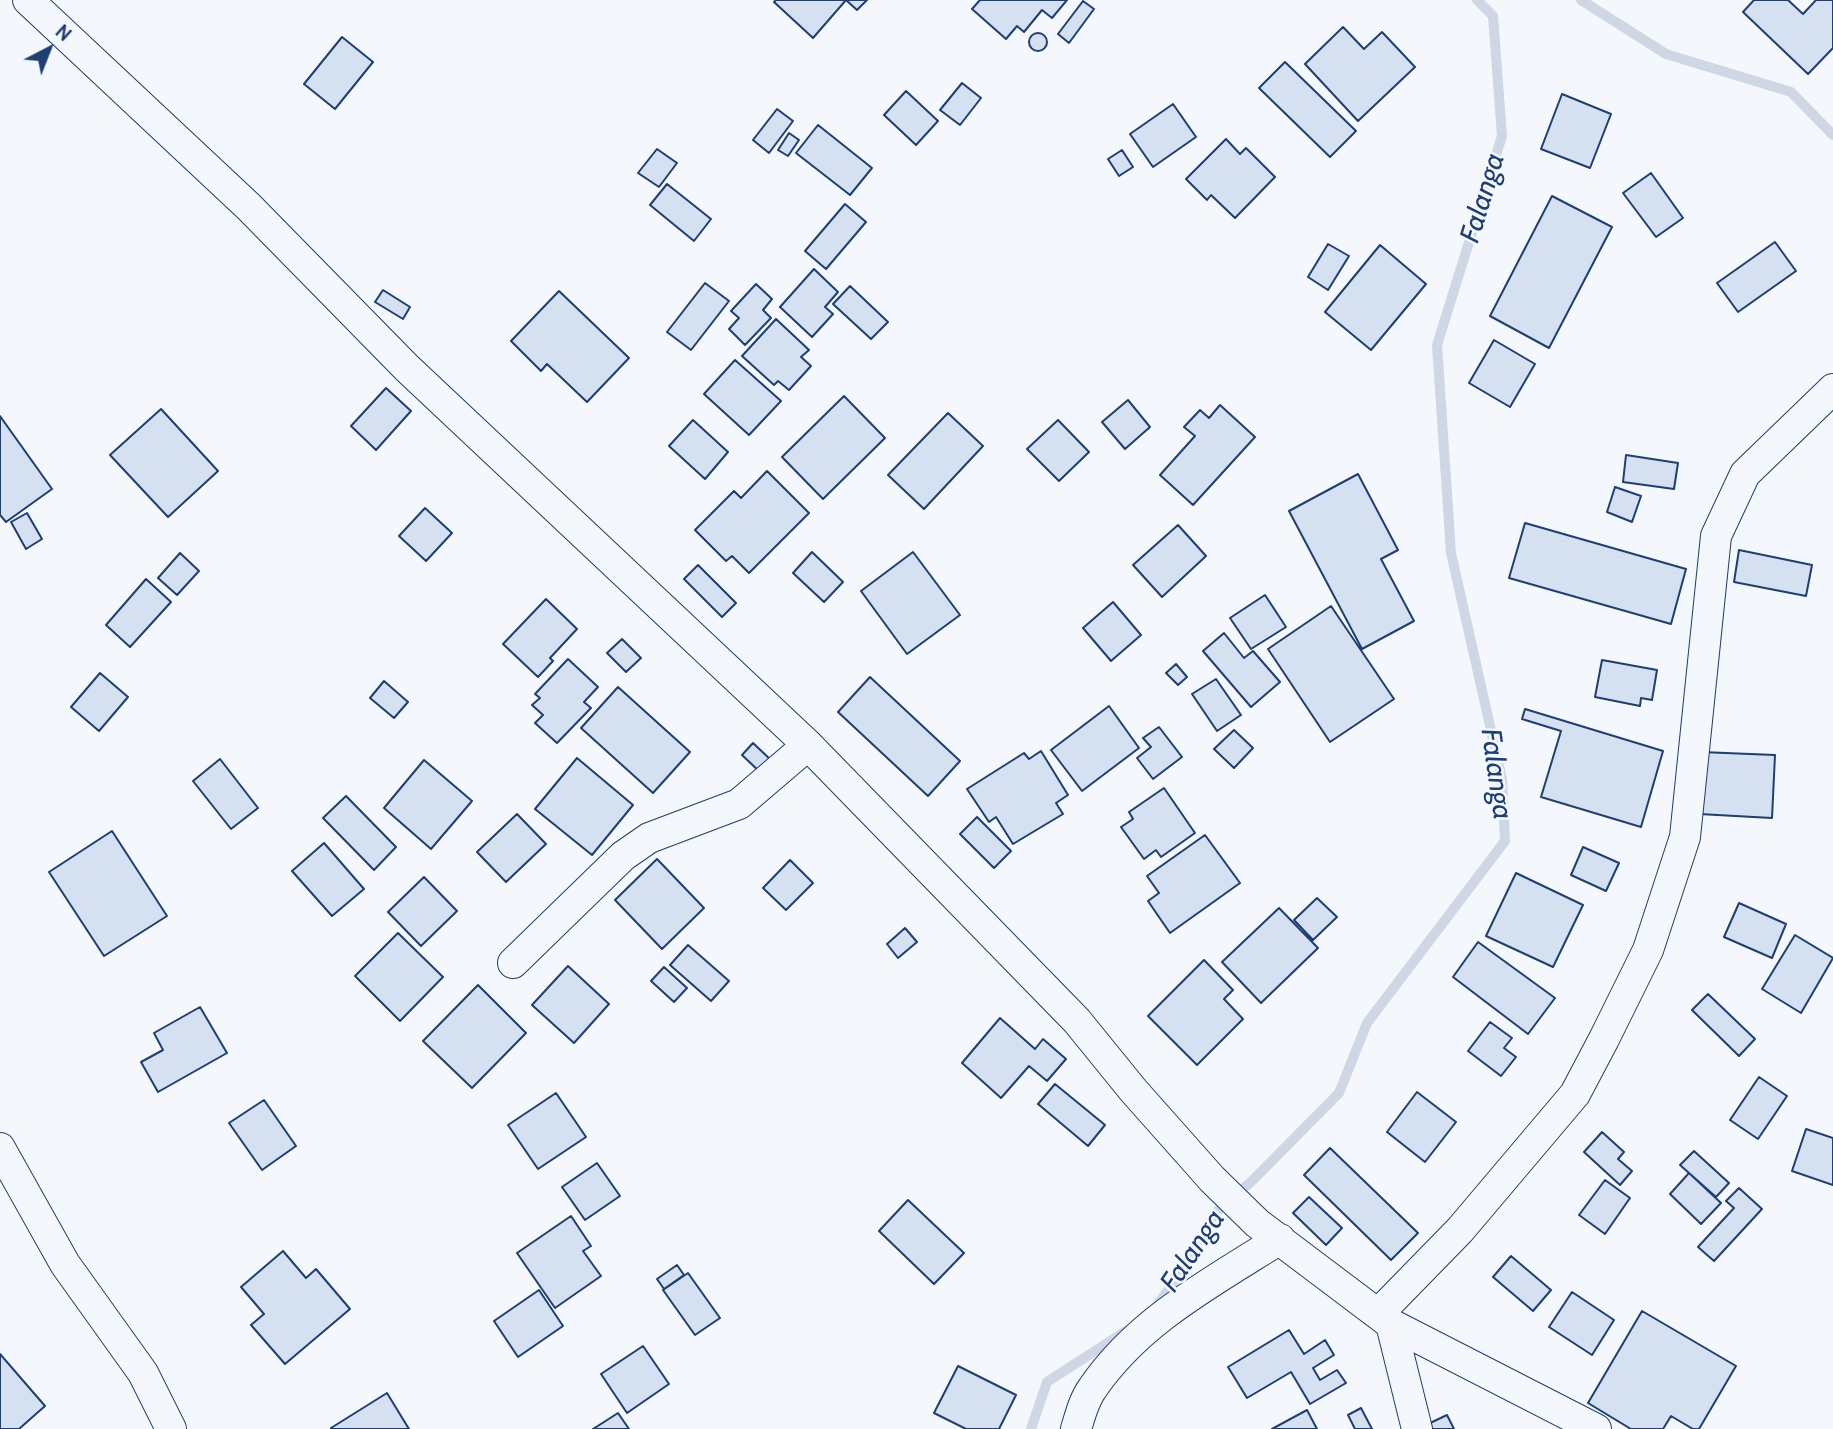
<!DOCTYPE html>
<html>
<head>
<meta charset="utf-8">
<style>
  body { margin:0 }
  #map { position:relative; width:1833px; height:1429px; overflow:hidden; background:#f4f7fb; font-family:Cabin,sans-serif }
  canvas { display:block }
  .north { position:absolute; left:14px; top:14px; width:70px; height:70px; -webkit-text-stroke:5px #f4f7fb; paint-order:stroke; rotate:42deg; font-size:19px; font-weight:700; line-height:28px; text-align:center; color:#1d3f73 }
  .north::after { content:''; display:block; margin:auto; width:24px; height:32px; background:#1d3f73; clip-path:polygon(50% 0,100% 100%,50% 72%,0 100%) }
</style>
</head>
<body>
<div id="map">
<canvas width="1833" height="1429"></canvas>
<div class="north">N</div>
</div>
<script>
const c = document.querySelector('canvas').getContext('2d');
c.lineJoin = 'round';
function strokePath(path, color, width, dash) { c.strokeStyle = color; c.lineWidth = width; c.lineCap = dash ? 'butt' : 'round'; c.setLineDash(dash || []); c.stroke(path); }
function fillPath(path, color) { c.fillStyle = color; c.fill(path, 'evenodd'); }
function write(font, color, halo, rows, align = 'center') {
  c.font = font + ' Cabin,sans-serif'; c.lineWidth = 5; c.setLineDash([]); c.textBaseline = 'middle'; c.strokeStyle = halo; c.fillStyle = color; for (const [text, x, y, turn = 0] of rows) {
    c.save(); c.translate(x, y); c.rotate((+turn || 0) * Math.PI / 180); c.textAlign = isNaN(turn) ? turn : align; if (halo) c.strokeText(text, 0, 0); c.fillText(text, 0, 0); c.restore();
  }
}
strokePath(new Path2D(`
  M1581,0l85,54 125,38 42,43
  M1156,1307l26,-37 33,-57 37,-32 87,-88 28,-70 138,-182 -3,-62 -51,-226 -14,-208 65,-209 -9,-120 -16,-16
  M1031,1429l16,-47 79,-51`), '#cfd7e4', 10);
const building = new Path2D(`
  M776,0h91l-10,10 -11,-10 -33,38 -39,-36z
  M980,0h87l-15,18 -10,-8 -18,22 -7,-6 -11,13 -34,-30z
  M1754,0h34l15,14 13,-14h17v48l-25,26 -65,-62z
  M1083,1l11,8 -25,34 -11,-9z
  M1343,27l21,22 18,-17 33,35 -57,54 -53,-57z
  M1029 42a9 9 0 1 1 18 0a9 9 0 1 1-18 0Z
  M342,37l31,25 -38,47 -31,-25z
  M1285,62l71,69 -26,26 -71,-69z
  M962,83l19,15 -21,27 -20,-15z
  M906,91l32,30 -22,24 -32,-30z
  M1562,94l49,20 -21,54 -49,-19z
  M1173,104l23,33 -43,30 -23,-33z
  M777,109l16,12 -24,32 -16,-13z
  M818,125l54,43 -22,27 -54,-42z
  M789,133l10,7 -11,16 -10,-6z
  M1226,139l14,15 6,-6 29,29 -40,41 -24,-23 -4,5 -21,-21z
  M657,149l20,14 -18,24 -21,-14z
  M1122,150l11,17 -14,9 -11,-17z
  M1651,173l32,45 -27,19 -33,-44z
  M667,184l44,35 -17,22 -44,-36z
  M1552,196l60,31 -63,121 -59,-32z
  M845,204l21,18 -40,47 -21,-18z
  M1775,242l21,29 -58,41 -21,-29z
  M1328,244l21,12 -21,34 -20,-13z
  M1380,245l46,39 -55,66 -46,-38z
  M814,269l24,23 -13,15 8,7 -21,23 -32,-30z
  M705,283l24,18 -38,49 -24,-18z
  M756,284l16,15 -9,11 8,8 -26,27 -16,-16 10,-11 -8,-7z
  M850,286l38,36 -17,17 -38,-35z
  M383,290l27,17 -7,12 -28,-17z
  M559,291l70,67 -42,44 -40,-38 -6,7 -30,-30z
  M776,319l33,31 -8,7 10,9 -22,24 -11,-9 -4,4 -32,-29z
  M1494,340l41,24 -25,43 -41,-24z
  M735,360l46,41 -32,34 -45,-41z
  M386,388l25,23 -35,39 -25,-24z
  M844,396l41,42 -62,61 -41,-42z
  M1128,400l22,27 -25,22 -23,-27z
  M1220,405l35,32 -62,68 -33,-30 35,-39 -11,-9 16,-17 9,8z
  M161,409l57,62 -50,46 -58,-62z
  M948,413l35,33 -59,63 -36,-34z
  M0,416l52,73 -46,33 -6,-7z
  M693,420l35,32 -23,27 -36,-33z
  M1058,420l31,32 -30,29 -32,-32z
  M1626,455l52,8 -4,26 -51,-7z
  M767,471l42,42 -60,60 -17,-17 -6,5 -31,-31 39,-39 7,7z
  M1358,474l40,76 -17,9 33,62 -52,28 -73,-138z
  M1615,487l26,9 -9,26 -25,-10z
  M425,508l27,25 -26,28 -27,-25z
  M27,513l15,26 -16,10 -15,-27z
  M1525,523l161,46 -15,55 -162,-46z
  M1178,525l28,31 -44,41 -29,-32z
  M1739,550l73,15 -6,31 -72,-14z
  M812,552l31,30 -19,20 -31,-29z
  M913,552l47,63 -53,39 -46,-63z
  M180,553l19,18 -22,24 -19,-17z
  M698,565l38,38 -14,14 -38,-38z
  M146,579l25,23 -41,45 -24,-22z
  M1265,595l21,32 -35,22 -21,-31z
  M546,599l31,30 -27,29 3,3 -15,16 -35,-33z
  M1113,602l28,33 -30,26 -28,-33z
  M1331,606l63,93 -64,43 -62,-93z
  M1224,633l20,25 9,-7 27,31 -29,25 -48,-56z
  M622,639l19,19 -15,14 -19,-19z
  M568,659l30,28 -14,15 7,6 -34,35 -22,-20 8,-8 -11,-10 8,-7 -5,-4z
  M1602,660l55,10 -5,30 -11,-2 -1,8 -45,-9z
  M1176,664l11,13 -9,8 -12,-12z
  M100,673l28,24 -29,34 -28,-24z
  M870,677l90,84 -32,35 -90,-84z
  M1216,679l25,36 -24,16 -25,-37z
  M384,681l24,21 -14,16 -24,-20z
  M618,687l72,65 -37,41 -72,-65z
  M1109,706l30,42 -57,43 -31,-41z
  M1525,709l138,42 -22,76 -100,-30 20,-66 -39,-12z
  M1159,727l23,30 -29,22 -16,-21 14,-11 -8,-9z
  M1234,730l19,18 -19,20 -20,-19z
  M753,743l20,19 -11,12 -20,-19z
  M1041,751l27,44 -12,8 7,11 -50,30 -17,-27 -7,5 -22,-33 57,-36 5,6z
  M1701,752l74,3 -3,63 -73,-4z
  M577,758l56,47 -41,50 -57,-46z
  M220,759l38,49 -27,21 -38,-48z
  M424,760l48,41 -41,48 -47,-41z
  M1164,788l31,45 -34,24 -5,-7 -12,9 -23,-32 12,-8 -4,-7z
  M346,796l50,51 -22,23 -51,-52z
  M517,814l29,30 -40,38 -29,-30z
  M977,817l34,34 -17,17 -34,-34z
  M112,831l55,85 -63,40 -55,-84z
  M1205,835l35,48 -70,50 -22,-32 11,-8 -12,-17z
  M324,843l40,46 -32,27 -40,-45z
  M1583,847l36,16 -13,28 -35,-16z
  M657,859l47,49 -42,41 -47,-49z
  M790,860l23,23 -27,27 -23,-22z
  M1516,873l67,32 -30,62 -67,-31z
  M424,877l33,34 -36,35 -33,-34z
  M1317,898l20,19 -24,23 -19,-20z
  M1739,903l47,21 -14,34 -48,-21z
  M1279,908l39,40 -57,55 -39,-41z
  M905,928l12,14 -19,16 -11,-14z
  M398,933l45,44 -43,44 -45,-45z
  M1795,935l38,23 -32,55 -39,-24z
  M1478,942l77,56 -27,36 -75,-57z
  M688,945l41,36 -18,20 -41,-36z
  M1204,960l29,30 -9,9 19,20 -46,46 -49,-49z
  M568,966l41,38 -35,39 -42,-38z
  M664,967l23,21 -13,14 -23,-21z
  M478,985l48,48 -54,55 -49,-47z
  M1708,994l47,45 -16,17 -47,-46z
  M200,1007l27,46 -69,39 -17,-30 22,-12 -9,-17z
  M1000,1018l35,31 8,-10 23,20 -19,22 -18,-15 -28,32 -39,-35z
  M1490,1022l22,16 -8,10 12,9 -15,19 -33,-25z
  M1759,1077l28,19 -29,43 -28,-19z
  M1055,1084l50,41 -17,21 -50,-42z
  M1417,1092l39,30 -31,40 -38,-30z
  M556,1093l30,44 -48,32 -30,-44z
  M264,1100l32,46 -34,24 -33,-47z
  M1806,1129l27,9v47l-41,-14z
  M1602,1132l22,20 -6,7 14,12 -12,14 -36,-33z
  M1330,1148l88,85 -27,27 -87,-85z
  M1694,1151l35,32 -13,14 -36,-32z
  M597,1163l23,33 -35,24 -23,-33z
  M1689,1173l32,30 -20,21 -31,-30z
  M1605,1180l25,18 -25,36 -26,-19z
  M1739,1188l23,21 -48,52 -16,-14 36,-39 -8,-7z
  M1309,1197l33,31 -16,17 -33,-32z
  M908,1200l56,53 -30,31 -55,-53z
  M571,1216l20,30 -8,5 18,25 -46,32 -38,-55z
  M283,1251l23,27 10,-9 34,40 -65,55 -34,-39 13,-11 -23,-27z
  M1511,1256l40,34 -18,21 -40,-34z
  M677,1265l7,10 -20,14 -7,-10z
  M688,1273l32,45 -25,17 -32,-45z
  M539,1290l24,36 -45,31 -24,-36z
  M1572,1292l42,28 -22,35 -43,-28z
  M1642,1311l94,55 -37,63h-6l-22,-13 -8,13h-32l-43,-26z
  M1289,1330l15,24 21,-14 9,15 -21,13 7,12 17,-10 9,13 -36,21 -19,-32 -44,26 -19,-31z
  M643,1346l26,38 -42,29 -26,-39z
  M0,1354l45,52 -26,23h-19z
  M958,1366l58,29 -17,34h-33l-32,-16z
  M387,1393l22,36h-78v-1z
  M1361,1408l11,21h-17l-7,-14z
  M1307,1410l10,19h-45z
  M618,1413l11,16h-36z
  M1447,1415l7,14h-24l-2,-5z`);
fillPath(building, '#d5e0f0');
strokePath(building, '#1d3f73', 2);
const minor = new Path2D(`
  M28,0l221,207 158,161 401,377 269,276 56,69 79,89 45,44 134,101 205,105
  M513,963l110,-107 26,-18 90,-34 69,-59
  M0,1148l65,116 78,109 28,56
  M1378,1314l82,-84 115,-136 29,-55 44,-89 37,-113 31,-301 29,-62 88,-85
  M1391,1324l26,105
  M1076,1429c4,-13 8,-29 16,-40 46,-68 120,-107 188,-150`);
strokePath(minor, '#1d3f73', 32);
strokePath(minor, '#f4f7fb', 30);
write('italic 28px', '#1d3f73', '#f4f7fb', [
  ["Falanga",1483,198,-73],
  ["Falanga",1496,774,82],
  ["Falanga",1193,1251,-56]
]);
</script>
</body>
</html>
